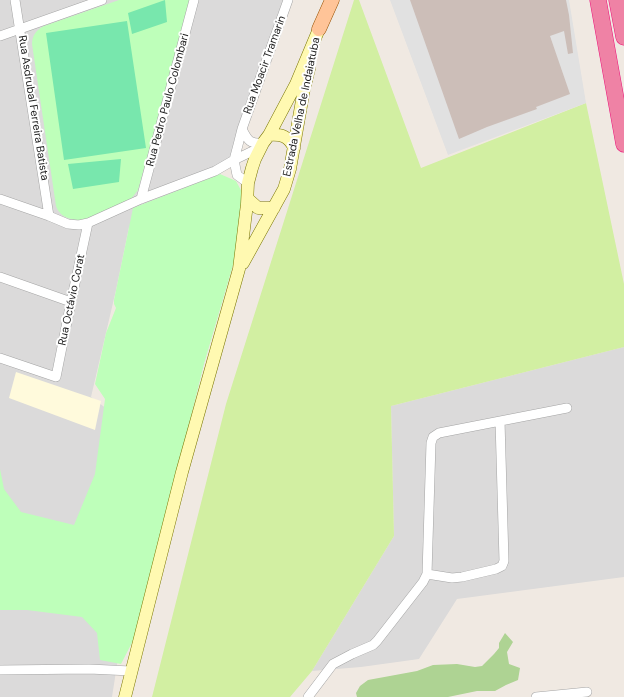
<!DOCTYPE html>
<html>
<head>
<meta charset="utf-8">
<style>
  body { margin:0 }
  canvas { display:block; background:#f0e9e2 }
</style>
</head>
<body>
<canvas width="624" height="697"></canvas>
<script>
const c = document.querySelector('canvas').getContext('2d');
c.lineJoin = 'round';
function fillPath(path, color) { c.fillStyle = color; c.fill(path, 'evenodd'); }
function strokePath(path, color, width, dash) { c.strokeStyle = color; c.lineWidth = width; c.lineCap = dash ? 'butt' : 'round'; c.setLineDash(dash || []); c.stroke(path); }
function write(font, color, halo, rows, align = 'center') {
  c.font = font + ' "DM Sans",sans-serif'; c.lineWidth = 4; c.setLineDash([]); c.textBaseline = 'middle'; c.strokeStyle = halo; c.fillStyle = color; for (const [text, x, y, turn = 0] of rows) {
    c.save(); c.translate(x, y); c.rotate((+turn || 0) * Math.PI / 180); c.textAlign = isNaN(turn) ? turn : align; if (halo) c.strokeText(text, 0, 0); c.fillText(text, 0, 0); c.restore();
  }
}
fillPath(new Path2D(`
  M0,0h289l-55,160 -105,67 -13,63 -25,107 68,51 -22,89 -25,160h-112z
  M624,347v230l-167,22 -38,60 -58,8 -49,4 82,-135 -3,-130z`), '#dbdada');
fillPath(new Path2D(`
  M16,372l85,29 -6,29 -86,-32z`), '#fffadc');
fillPath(new Path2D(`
  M354,0h5l62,168 165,-65 38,181v63l-233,59 3,130 -82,135 -22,26h-138l74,-293z`), '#d2efa2');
fillPath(new Path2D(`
  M505,633l8,9 -6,10 2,12 11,4 -2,12 -12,5 -11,6h-18l-29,6h-91l-1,-4 4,-7 8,-6 49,-9 16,-6 24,-1 18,3 7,-1 12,-12 5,-6v-5z`), '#aed393');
fillPath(new Path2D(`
  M119,0h72l-53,190 -7,9 -44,20c-8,2 -19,1 -26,-5 -2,-2 -4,-5 -5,-8l-24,-162c0,-8 4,-14 12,-18z
  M220,174l16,7 7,13 -5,54 -34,116 -66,267 -17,33 -21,-4 -3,-27 -15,-16 -55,-7h-27v-141l4,20 17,23 53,13 21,-51 10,-75 -10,-15 11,-51 10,-25 -2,-4v-4l19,-92z`), '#beffba');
fillPath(new Path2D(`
  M165,0l2,22 -35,12 -4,-21z
  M127,21l19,127 -82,12 -18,-127z
  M121,159l-2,23 -46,7 -5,-25z`), '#78e7ad');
fillPath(new Path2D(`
  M390,0h179l17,103 -138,52z`), '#e1e1e1');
fillPath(new Path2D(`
  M410,0h156l3,15 4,38 -5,1 -4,-23 -14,5 20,58 -34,13 1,2 -50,18 -28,12z`), '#ccbeb8');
const minor = new Path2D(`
  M15,0l34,216
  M0,36l102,-36
  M242,129c6,12 8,15 21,14
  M248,183l-11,-8 -3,-15 4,-15 4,-16 46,-129
  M0,199l49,17 19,8 11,1 9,-2 53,-24 74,-28 19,-11 27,-13
  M141,199l53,-199
  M0,277l71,25
  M0,358l56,19 15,-75 17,-79
  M427,574l25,4 10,-1 34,-8 6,-3 2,-5 -4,-140
  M0,670l89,-1 42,2
  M308,697l25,-33 19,-10 21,-9 4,-4 46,-59 4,-8 4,-131 2,-6 6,-4 128,-25
  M536,697l51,-5`);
const secondary = new Path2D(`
  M269,135c12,-1 20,1 25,13
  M248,199l10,9h16
  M243,263l41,-74 6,-20 14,-80 5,-20
  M125,697l57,-225 57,-203 8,-65 1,-21 4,-15 3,-9 8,-16 6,-8 27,-51 23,-55`);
const primary = new Path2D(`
  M319,29l13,-29`);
const motorway = new Path2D(`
  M598,0l26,144
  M617,0l7,37`);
strokePath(minor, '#a4a4a4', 10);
strokePath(secondary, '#797500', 13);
strokePath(primary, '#975100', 15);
strokePath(motorway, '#ea1379', 17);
strokePath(minor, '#fff', 9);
strokePath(secondary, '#fff9b1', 12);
strokePath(primary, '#ffc498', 14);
strokePath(motorway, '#ef82a5', 16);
write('11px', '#1d1d1d', '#fff', [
  ["Rua Moacir Tramarin",265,65,-70],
  ["Rua Pedro Paulo Colombari",168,100,-75],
  ["Estrada Velha de Indaiatuba",302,107,-78],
  ["Rua Asdrubal Ferreira Batista",33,108,81],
  ["Rua Octávio Corat",72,300,-78]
]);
</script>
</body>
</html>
